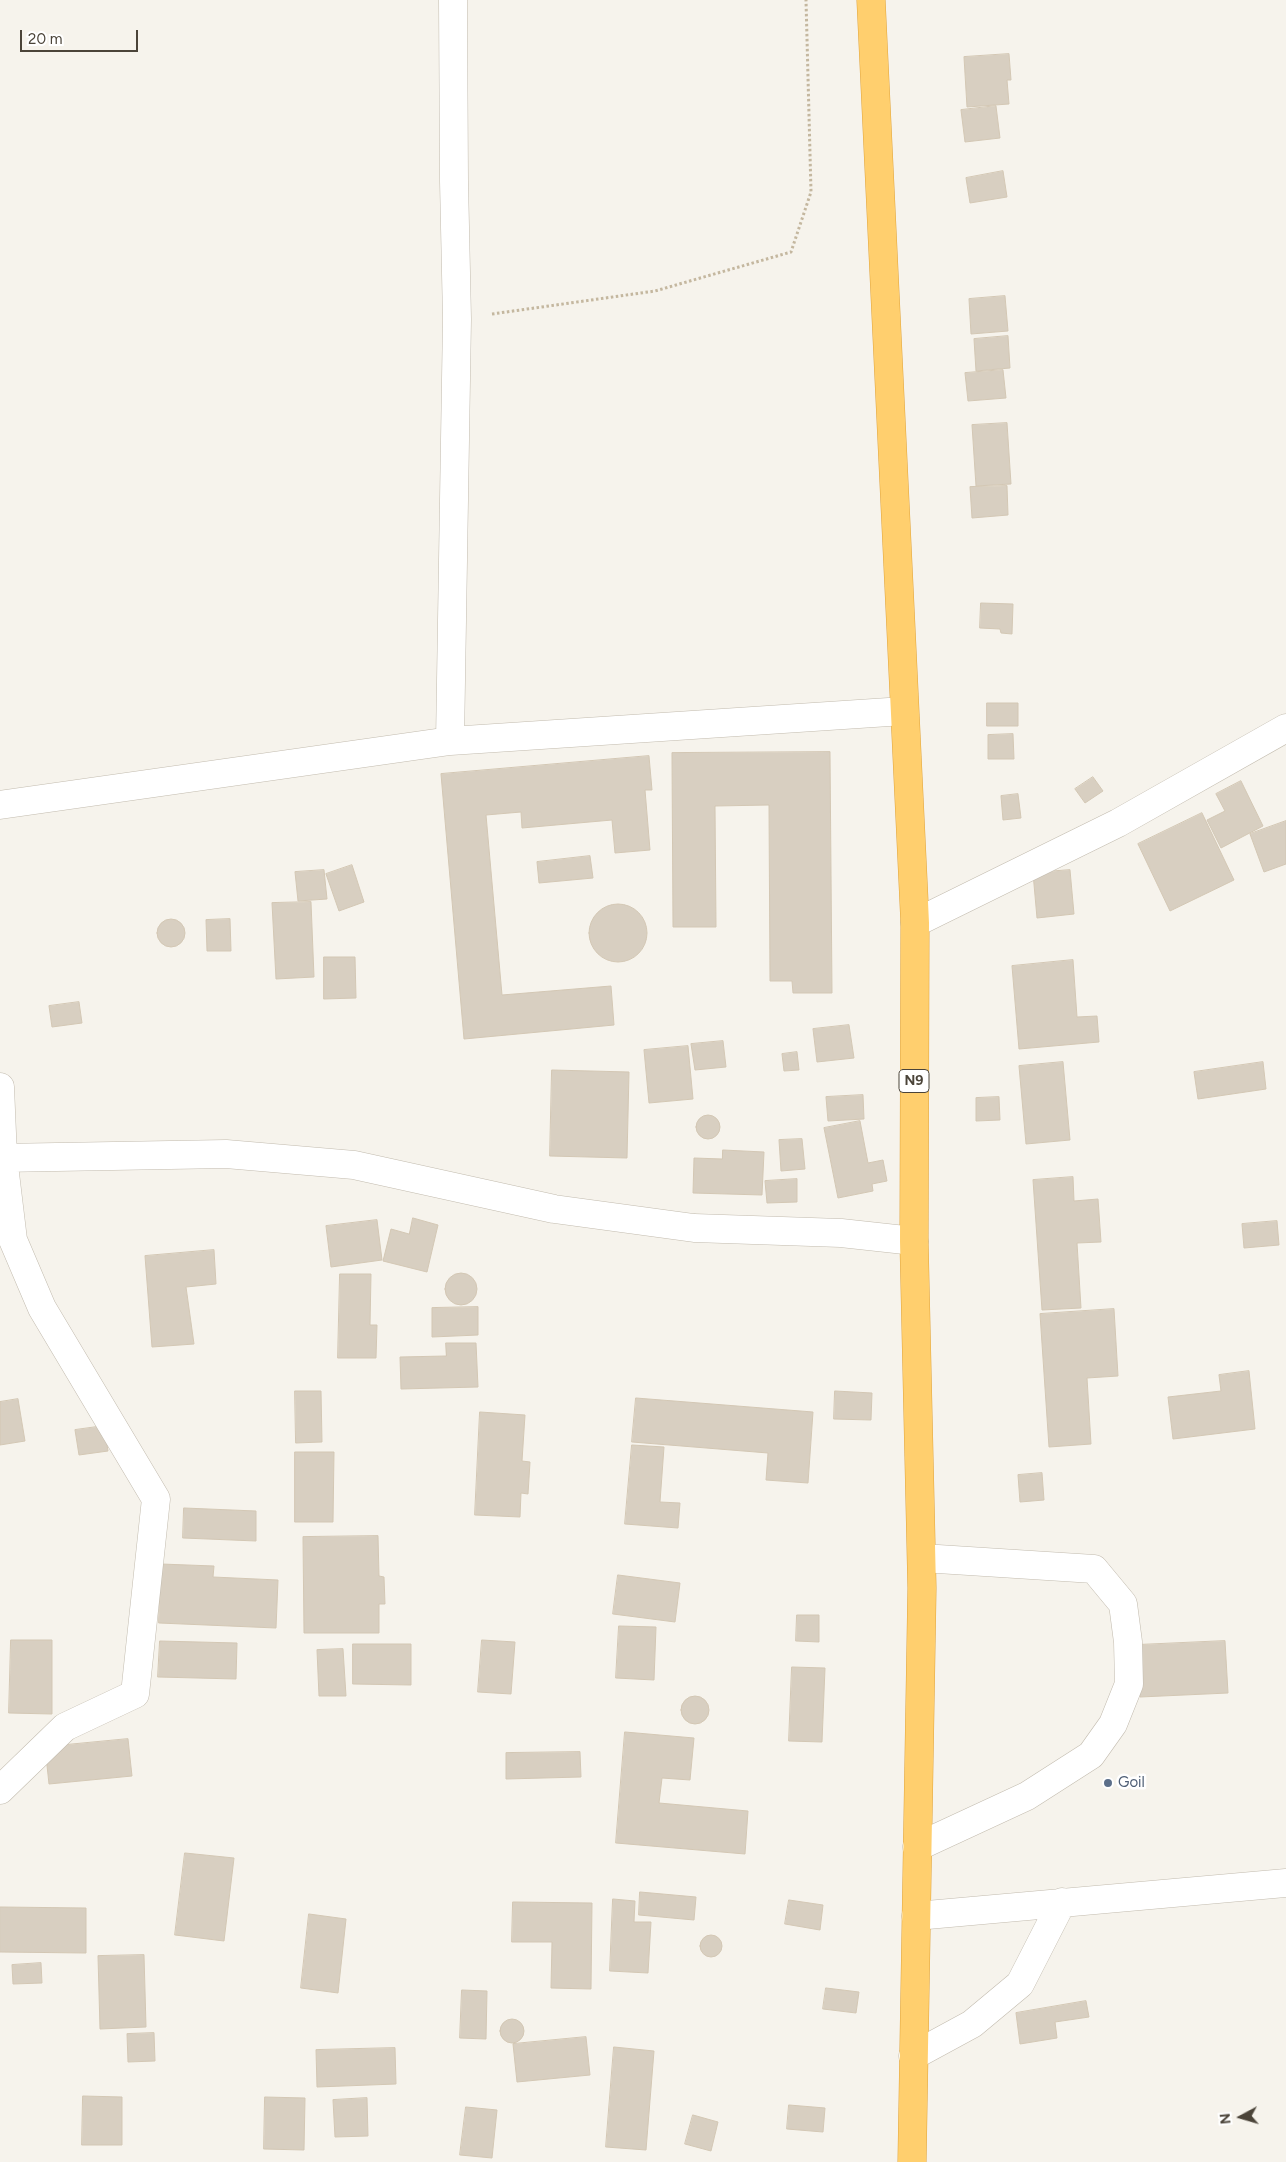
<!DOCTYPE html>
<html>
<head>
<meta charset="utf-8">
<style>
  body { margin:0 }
  #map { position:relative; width:1286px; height:2162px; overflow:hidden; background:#f6f3ec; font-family:Figtree,sans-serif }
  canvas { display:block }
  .north { position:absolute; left:1216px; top:2092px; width:50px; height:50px; -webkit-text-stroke:4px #fff; paint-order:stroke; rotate:264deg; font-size:14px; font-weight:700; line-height:20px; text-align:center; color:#4b4439 }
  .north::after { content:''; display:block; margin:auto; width:18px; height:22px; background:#4b4439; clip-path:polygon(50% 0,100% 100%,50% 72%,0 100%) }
  .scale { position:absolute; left:20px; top:30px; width:118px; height:22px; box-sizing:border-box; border:2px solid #4b4439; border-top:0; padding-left:6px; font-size:15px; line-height:18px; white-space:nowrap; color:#4b4439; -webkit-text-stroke:4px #fff; paint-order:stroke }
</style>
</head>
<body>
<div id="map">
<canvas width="1286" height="2162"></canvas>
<div class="north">N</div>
<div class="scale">20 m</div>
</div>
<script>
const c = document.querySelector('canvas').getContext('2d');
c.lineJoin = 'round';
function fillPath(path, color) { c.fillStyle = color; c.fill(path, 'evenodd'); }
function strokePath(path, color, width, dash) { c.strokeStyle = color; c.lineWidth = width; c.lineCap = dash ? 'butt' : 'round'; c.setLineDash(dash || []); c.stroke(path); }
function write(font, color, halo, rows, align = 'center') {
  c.font = font + ' Figtree,sans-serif'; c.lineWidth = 5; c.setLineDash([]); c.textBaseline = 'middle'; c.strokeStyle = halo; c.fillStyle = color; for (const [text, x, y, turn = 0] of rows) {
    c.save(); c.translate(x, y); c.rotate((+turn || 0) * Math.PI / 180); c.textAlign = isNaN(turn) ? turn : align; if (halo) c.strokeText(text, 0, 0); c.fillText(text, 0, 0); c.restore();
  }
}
const building = new Path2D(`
  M1009,54l2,26h-4l2,24 -42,3 -3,-50z
  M996,106l4,32 -35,4 -4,-32z
  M1003,171l4,26 -37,6 -4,-25z
  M1005,296l3,35 -37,3 -2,-35z
  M1008,336l2,32 -34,3 -2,-32z
  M1003,370l3,28 -38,3 -3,-28z
  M1007,423l4,61 -35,2 -4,-61z
  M1007,486l1,29 -36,3 -2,-31z
  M981,603l32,1 -1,30 -11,-1 -1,-4 -20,-1z
  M987,703h31v23h-31z
  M1013,734l1,25h-26v-24z
  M830,752l2,241h-39l-1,-12h-22l-1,-176 -54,1 1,121h-43l-1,-174z
  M649,756l3,34h-7l5,60 -35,3 -3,-33 -90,8 -1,-16 -35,3 16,180 109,-9 3,39 -150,14 -23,-265z
  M1093,777l10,14 -18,12 -10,-14z
  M1241,781l22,45 -42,22 -14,-28 18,-9 -9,-17z
  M1018,794l3,24 -18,2 -2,-24z
  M1202,813l32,67 -64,31 -32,-67z
  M1286,821v43l-22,8 -14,-38z
  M590,856l3,22 -54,5 -2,-21z
  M352,865l12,37 -25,9 -13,-37z
  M324,870l3,29 -29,2 -3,-29z
  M1070,870l4,44 -37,4 -4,-45z
  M311,902l3,75 -38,2 -4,-76z
  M589 933a29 29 0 1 1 58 0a29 29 0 1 1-58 0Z
  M157 933a14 14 0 1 1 28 0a14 14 0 1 1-28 0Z
  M230,919l1,32h-24l-1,-31z
  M324,957h31l1,41 -32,1z
  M1073,960l4,57 20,-1 2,26 -80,7 -7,-83z
  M79,1002l3,21 -30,4 -3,-21z
  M849,1025l5,33 -37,4 -4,-33z
  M723,1041l3,26 -31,3 -4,-26z
  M688,1046l5,53 -44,4 -5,-53z
  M797,1052l2,18 -15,1 -2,-17z
  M1063,1062l7,78 -44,4 -7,-78z
  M1263,1062l3,27 -68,10 -4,-27z
  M552,1070l77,2 -2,86 -77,-2z
  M863,1095l1,24 -36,2 -2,-24z
  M999,1097l1,23 -24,1v-23z
  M696 1127a12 12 0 1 1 24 0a12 12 0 1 1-24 0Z
  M860,1121l8,42 15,-3 4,21 -15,3 1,7 -35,7 -14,-70z
  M802,1139l3,30 -24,2 -2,-31z
  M723,1150l41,2 -2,43 -69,-2 1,-35 28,1z
  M1073,1177l1,24 24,-2 3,43 -24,1 4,65 -39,2 -9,-130z
  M797,1179v23l-30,1 -2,-22z
  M413,1218l25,7 -11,47 -44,-11 8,-32 18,5z
  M377,1220l5,40 -51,7 -5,-41z
  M1277,1221l2,24 -35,3 -2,-24z
  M214,1250l2,34 -30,3 8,57 -42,3 -7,-91z
  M445 1289a16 16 0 1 1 32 0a16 16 0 1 1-32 0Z
  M340,1274h31l-1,51h7l-1,33h-38z
  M478,1307v28l-46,2v-29z
  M1114,1309l4,67 -31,2 4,66 -42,3 -9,-133z
  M446,1343h30l2,44 -77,2 -1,-32 46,-1z
  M1249,1371l6,58 -82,10 -5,-42 53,-6 -2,-16z
  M295,1391h26l1,51 -26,1z
  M835,1391l37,2 -1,27 -37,-1z
  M636,1398l177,14 -5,71 -42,-3 2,-27 -136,-11z
  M18,1399l7,42 -25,4v-43z
  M480,1412l45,3 -3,46 8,1 -2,32 -7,-1 -1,24 -45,-2z
  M104,1426l4,25 -29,4 -4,-25z
  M632,1445l32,2 -4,55 20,1 -2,25 -53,-4z
  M295,1452h39l-1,70h-38z
  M1042,1473l2,27 -24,2 -2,-27z
  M184,1508l72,3v30l-73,-3z
  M378,1536l1,40 5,1 1,27h-6v29h-75l-1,-96z
  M161,1564l53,2 -1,11 65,3 -2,48 -117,-5z
  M618,1575l62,8 -5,39 -62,-8z
  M797,1615h22v27l-23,-1z
  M619,1626l37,1 -2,53 -38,-2z
  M11,1640h41v74l-43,-1z
  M482,1640l33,2 -4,52 -33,-2z
  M160,1641l77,2 -1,36 -78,-2z
  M1225,1641l3,52 -88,4 -3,-52z
  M353,1644h58v41l-58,-1z
  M343,1649l3,47h-27l-2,-46z
  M792,1667l33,1 -3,74 -33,-1z
  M681 1710a14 14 0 1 1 28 0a14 14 0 1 1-28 0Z
  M625,1732l69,6 -4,42 -28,-2 -3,25 89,8 -3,43 -129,-11z
  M128,1739l4,37 -83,8 -4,-37z
  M580,1752l1,25 -75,2v-26z
  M185,1853l49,5 -10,83 -49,-6z
  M640,1892l56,5 -2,23 -55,-5z
  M613,1899l22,2 -1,21h17l-3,51 -38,-2z
  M789,1900l34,5 -3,25 -35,-6z
  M513,1902l79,1 -1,86 -40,-1 1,-46h-40z
  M0,1907l86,1v45l-86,-1z
  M309,1914l37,5 -8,74 -37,-5z
  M700 1946a11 11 0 1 1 22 0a11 11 0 1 1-22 0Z
  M144,1955l2,72 -46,2 -2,-73z
  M41,1963l1,20 -29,1 -1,-19z
  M826,1988l33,4 -3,21 -33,-4z
  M462,1990l25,1 -1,48 -26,-1z
  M1086,2001l3,16 -34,5 2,16 -37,6 -4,-31z
  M500 2031a12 12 0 1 1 24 0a12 12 0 1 1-24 0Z
  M154,2033l1,28 -27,1 -1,-28z
  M586,2037l4,38 -73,7 -4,-38z
  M614,2047l40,4 -8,99 -40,-3z
  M395,2048l1,36 -79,3 -1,-37z
  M83,2096l39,1v48h-40z
  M265,2097l40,1 -1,52 -40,-1z
  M367,2098l1,38 -33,1 -2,-37z
  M789,2105l36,3 -2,24 -36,-3z
  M466,2107l31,3 -5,48 -32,-3z
  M693,2115l25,7 -7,29 -26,-7z`);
fillPath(building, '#d8cfc1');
strokePath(building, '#d3c7b4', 1);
const minor = new Path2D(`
  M450,741l7,-422 -3,-138 -1,-181
  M0,805l450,-64 454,-30
  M915,923l203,-100 168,-95
  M0,1087l3,70 10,83 29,68 114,191 -21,195 -70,33 -65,63
  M0,1158l226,-4 128,11 200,44 140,19 147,5 73,8
  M917,1847l110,-51 64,-41 22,-31 16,-40 -1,-42 -5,-38 -29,-35 -172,-11
  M916,1916l370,-33
  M913,2056l59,-32 48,-40 42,-82`);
const highway = new Path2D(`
  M871,0l44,923 -1,318 8,347 -10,574`);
strokePath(minor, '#c2bbae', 29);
strokePath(highway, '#e0a43c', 29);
strokePath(new Path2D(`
  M492,314l163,-23 136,-39 20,-60 -5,-192`), '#c4b79f', 3, [2.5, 2.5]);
strokePath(minor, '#fff', 28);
strokePath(highway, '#ffcf6e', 28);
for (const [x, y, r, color] of [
  [1108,1783,5,"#5c6f8a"]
]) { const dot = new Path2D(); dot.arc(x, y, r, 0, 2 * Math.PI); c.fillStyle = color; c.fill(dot); strokePath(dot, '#fff', 2); }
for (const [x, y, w] of [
  [914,1081,30]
]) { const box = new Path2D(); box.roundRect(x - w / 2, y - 11.5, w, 23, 4); c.fillStyle = '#fff'; c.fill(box); strokePath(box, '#4b4439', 1); }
write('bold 14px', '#4b4439', null, [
  ["N9",914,1081]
]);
write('15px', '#4e5e75', '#fff', [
  ["Goil",1118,1783]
], 'left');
</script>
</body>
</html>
